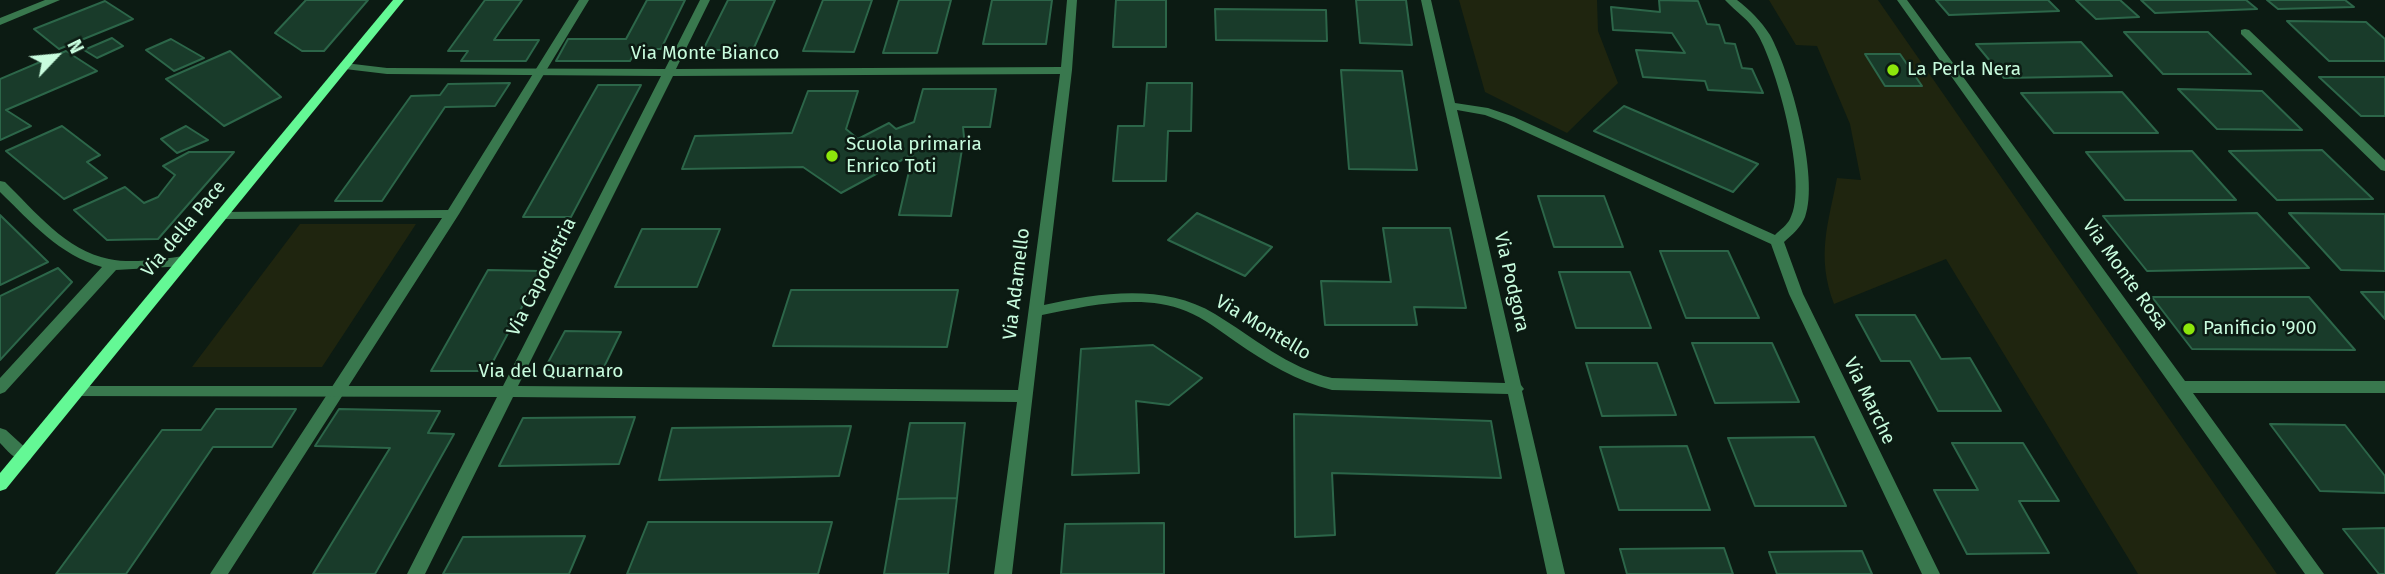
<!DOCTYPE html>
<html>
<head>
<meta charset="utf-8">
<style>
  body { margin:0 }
  #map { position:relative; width:2385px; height:574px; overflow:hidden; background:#0c1b13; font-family:"Fira Sans",sans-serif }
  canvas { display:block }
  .north { position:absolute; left:21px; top:21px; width:70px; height:70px; -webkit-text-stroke:5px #0c1b13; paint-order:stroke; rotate:64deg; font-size:19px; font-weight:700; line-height:28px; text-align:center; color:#c8fcde }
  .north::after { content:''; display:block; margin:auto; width:24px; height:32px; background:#c8fcde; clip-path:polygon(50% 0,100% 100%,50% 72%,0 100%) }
</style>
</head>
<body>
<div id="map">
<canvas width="2385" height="574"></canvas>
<div class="north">N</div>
</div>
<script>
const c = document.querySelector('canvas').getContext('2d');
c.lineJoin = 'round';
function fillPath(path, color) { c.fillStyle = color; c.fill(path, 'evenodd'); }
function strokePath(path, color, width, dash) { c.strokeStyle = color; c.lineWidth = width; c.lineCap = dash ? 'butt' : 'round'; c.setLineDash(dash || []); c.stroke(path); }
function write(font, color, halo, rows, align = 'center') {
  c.font = font + ' "Fira Sans",sans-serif'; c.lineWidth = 5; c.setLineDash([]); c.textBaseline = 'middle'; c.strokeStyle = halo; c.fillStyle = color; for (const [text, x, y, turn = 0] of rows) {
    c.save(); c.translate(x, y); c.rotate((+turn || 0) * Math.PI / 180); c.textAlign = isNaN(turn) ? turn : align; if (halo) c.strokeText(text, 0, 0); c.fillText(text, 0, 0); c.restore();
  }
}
fillPath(new Path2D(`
  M1459,0h138l1,31 20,52 -51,50 -82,-41z
  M1769,0h109l399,574h-139l-192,-315 -112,45c-18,-48 -6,-79 3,-126l24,2 -11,-56 -33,-78 -21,-1z
  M300,224h116l-94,143h-130z`), '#1f250f');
const building = new Path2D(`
  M306,0h62l-44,51h-22l-27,-18z
  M485,0h37l-28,40h45l-13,21h-65l7,-10h-20z
  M647,0h38l-24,49h-24l-7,12h-74l12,-22h58z
  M728,0h47l-22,50h-50z
  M823,0h49l-18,52 -51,-1z
  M899,0h52l-14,53h-54z
  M992,0h60l-6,44h-63z
  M1116,0h50v47h-53z
  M1356,0h50l6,45 -52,-2z
  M1659,0l39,1 9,23 12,1 6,18 10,1 7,24 10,1 11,24 -55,-3 -3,-9 -62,-4 -7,-27 49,3 -13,-20 -59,-3 -2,-23 49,5z
  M1936,0h112l11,11 -110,4z
  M2076,0h44l19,17 -43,2z
  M2141,0h105l11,9 -102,4z
  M2267,0h78l9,7 -76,2z
  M105,1l28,18 -74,30 -25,-20z
  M1215,9l111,1 1,31 -111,-1z
  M2287,21l79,1 19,17v22h-56z
  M2124,32h84l43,42h-88z
  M112,38l11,8 -26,12 -13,-8z
  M171,39l33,19 -30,13 -28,-21z
  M2081,42l31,34 -108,2 -28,-34z
  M66,51l31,20 -91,39 25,16 -31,14v-61z
  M230,51l51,46 -57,29 -58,-47z
  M1865,54h35l22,32h-37z
  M1341,70l61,1 15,99 -68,-1z
  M2319,77h66v39h-24z
  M510,83l-15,23 -50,1 -63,94h-47l76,-105 29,-1 8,-11z
  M1147,83h45l-1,48h-23l-2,50h-53l5,-55h26z
  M598,85h43l-70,132h-48z
  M923,89h73l-6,38h-27l1,10 -13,79 -52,-1 14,-61 -72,39 -38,-26 -121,2 13,-33 97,-3 16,-42h50l-12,38 12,10 31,-16 7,6 18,-7z
  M2178,89l84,2 40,39 -85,-1z
  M2122,92l36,41h-104l-33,-40z
  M1624,106l134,58 -25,28 -139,-61z
  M62,126l38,29 -13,7 20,16 -43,21 -58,-48z
  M186,126l22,14 -31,13 -16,-14z
  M2322,150l51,49 -96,1 -48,-49z
  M2192,151l44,49h-111l-39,-48z
  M189,152h45l-76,87 -51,1 -33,-30 51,-23 19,16 14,-6 17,-22 -12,-9z
  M1538,196h66l19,51h-69z
  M1197,213l75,34 -27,29 -77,-36z
  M2257,213l52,55 -162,3 -44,-55z
  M2289,213l96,1v57l-44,-1z
  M0,215l48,47 -48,23z
  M1383,228h67l16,80 -52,-1 3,18h-92l-4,-44 70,1z
  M642,229h78l-23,58h-82z
  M1660,251h68l31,67h-73z
  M58,268l14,14 -72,78v-64z
  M488,270l53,1 -53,100h-57z
  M1559,272h71l21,56h-75z
  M791,290h167l-11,57 -174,-1z
  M2361,292h24v27z
  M2152,297h157l46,53 -163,-1z
  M1856,315h59l26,44 29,-1 31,53h-63l-28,-50h-29z
  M565,331l56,1 -19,39 -58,-1z
  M1692,343h80l27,59 -84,1z
  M1153,345l49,33 -33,27 -33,-4 3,72 -67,2 9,-126z
  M1586,363h71l19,52 -74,1z
  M216,409h80l-24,38h-59l-87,127h-70l106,-144h39z
  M339,409l101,2 -12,22 26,1 -79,140h-62l77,-126 -75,-2z
  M1294,414l197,7 10,57 -169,-5 3,62 -40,2z
  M635,417l-16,47 -120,2 24,-48z
  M910,423h55l-8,75 -60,1z
  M2270,424l75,1 40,51v17l-65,-2z
  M851,426l-12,50 -180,4 13,-52z
  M1814,437l32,69h-91l-27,-68z
  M1952,443h71l36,58h-40l30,52 -82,1 -33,-64h44z
  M1687,446l23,64h-91l-19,-63z
  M957,498l-9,76h-64l13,-75z
  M648,522h184l-14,52h-191z
  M1164,523v51h-103l4,-50z
  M2385,528v46h-6l-36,-45z
  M585,536l-16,38h-126l20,-37z
  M1724,548l9,26h-106l-7,-25z
  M1862,551l10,23h-95l-8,-22z`);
fillPath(building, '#193b2a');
strokePath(building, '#2c6649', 2);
fillPath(new Path2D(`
  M579,0h10l-130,214 -231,360h-18l232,-356 -218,1 -5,-1 -2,-3 2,-3 229,-2z`), '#39784e');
fillPath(new Path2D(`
  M700,0h10l-34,69 385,-2 6,-67h10l-5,70 -28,235c56,-12 119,-22 171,9 38,23 73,54 117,64l173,5 -84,-383h10l24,103 33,5 26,9 261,118c5,-5 12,-10 15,-16 19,-34 -13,-151 -32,-184 -8,-15 -22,-23 -33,-35h12c13,10 24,21 33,35 20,36 50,143 35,182 -4,10 -13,18 -21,25l19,52 137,280h-18l-133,-280 -18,-50 -265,-121 -21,-8 -28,-5 64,275 3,4 -2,2 43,183h-18l-39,-180 -176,-4c-35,-9 -66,-27 -96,-48 -16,-11 -32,-24 -50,-31 -44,-18 -99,-5 -144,4l-30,259h-18l23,-172 -504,-5 -88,177h-18l90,-177 -426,-1 -3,-4 3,-4 5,-2h427l158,-310 -274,-2 -42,-5 -6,-3 6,-3 42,5 278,1zM1060,74l-42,316 -500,-4 155,-310z
  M1897,0h10l278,381h200v12h-192l131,181h-19z
  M2245,29l4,1 136,130v11l-4,-1 -140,-136v-4z
  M0,181l5,1c29,28 61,69 104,77 24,5 51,0 76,-3l7,5 -7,5 -69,4 -111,122 -5,2v-16l102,-111c-43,-12 -71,-45 -102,-75z
  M0,428l6,2 24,22 2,4 -2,4c-13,4 -22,-9 -30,-17z`), '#39784e');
fillPath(new Path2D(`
  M45,0h15l-60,25v-7z`), '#39784e');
fillPath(new Path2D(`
  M393,0h11l-398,489 -6,2v-18z`), '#64f895');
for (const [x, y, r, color] of [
  [1893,70,7,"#8de60b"],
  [832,156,7,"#8de60b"],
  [2189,329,7,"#8de60b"]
]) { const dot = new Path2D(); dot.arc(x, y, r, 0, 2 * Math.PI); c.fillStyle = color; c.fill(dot); strokePath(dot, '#0c1b13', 2.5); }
write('19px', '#c8fcde', '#0c1b13', [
  ["Via Monte Bianco",705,54],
  ["Via della Pace",184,229,-50],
  ["Via Monte Rosa",2125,275,54],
  ["Via Capodistria",542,277,-63],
  ["Via Podgora",1511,282,77],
  ["Via Adamello",1017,284,-83],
  ["Via Montello",1263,328,31],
  ["Via del Quarnaro",551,372],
  ["Via Marche",1869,401,64]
]);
write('19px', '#c8fcde', '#0c1b13', [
  ["La Perla Nera",1907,70],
  ["Scuola primaria",846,145],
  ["Enrico Toti",846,167],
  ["Panificio '900",2203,329]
], 'left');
</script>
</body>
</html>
